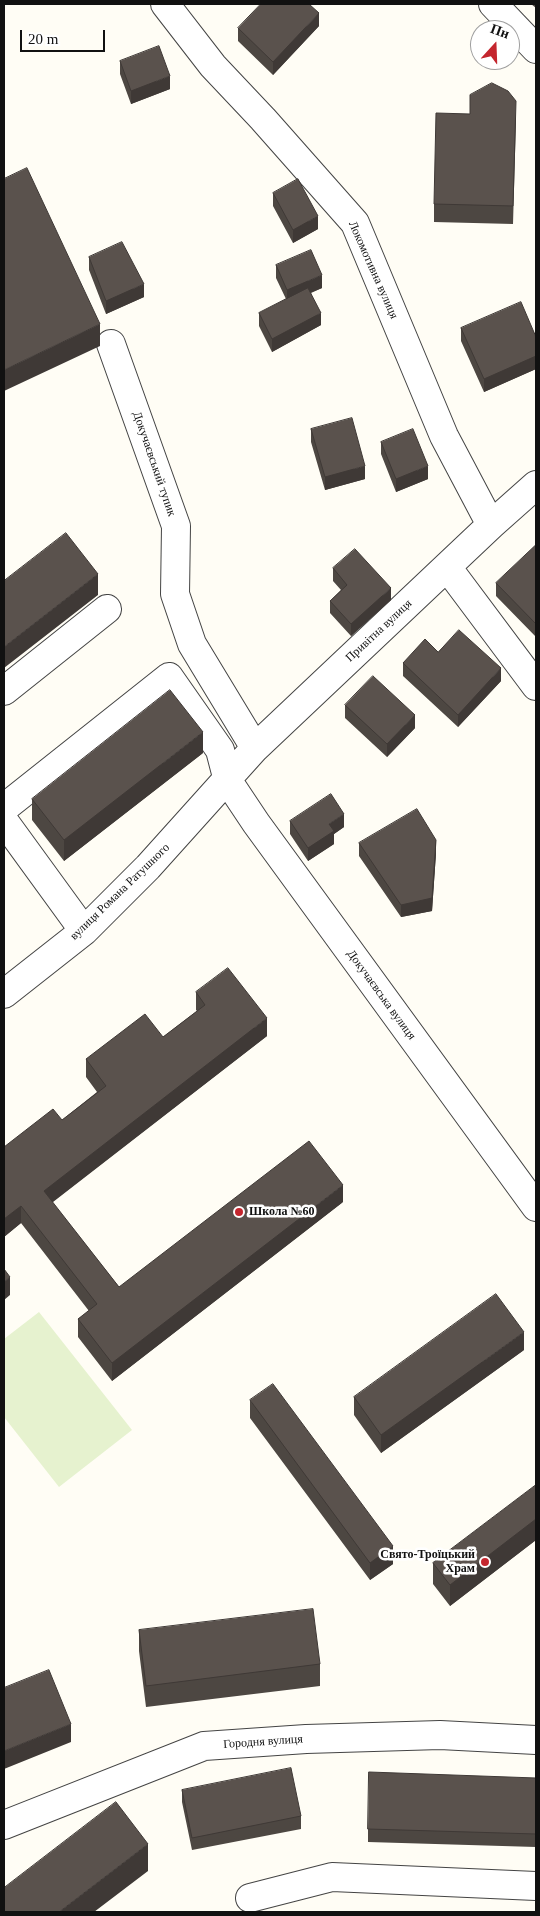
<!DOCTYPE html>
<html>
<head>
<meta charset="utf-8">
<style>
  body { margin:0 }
  #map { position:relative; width:540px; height:1916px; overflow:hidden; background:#fffdf5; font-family:Georgia,serif }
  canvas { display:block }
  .frame { position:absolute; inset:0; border:5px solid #111; pointer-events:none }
  .north { position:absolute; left:470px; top:20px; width:50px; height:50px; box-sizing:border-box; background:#fff; border:1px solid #a0a0a0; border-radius:50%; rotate:20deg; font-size:14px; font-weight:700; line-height:20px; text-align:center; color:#111 }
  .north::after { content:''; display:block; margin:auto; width:18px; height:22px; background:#c4262e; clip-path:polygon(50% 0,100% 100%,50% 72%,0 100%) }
  .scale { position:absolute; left:20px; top:30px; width:85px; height:22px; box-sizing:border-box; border:2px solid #111; border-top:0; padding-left:6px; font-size:15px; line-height:18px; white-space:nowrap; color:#111; -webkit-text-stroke:4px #fff; paint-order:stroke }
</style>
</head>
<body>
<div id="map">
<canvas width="540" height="1916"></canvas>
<div class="frame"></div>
<div class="north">Пн</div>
<div class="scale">20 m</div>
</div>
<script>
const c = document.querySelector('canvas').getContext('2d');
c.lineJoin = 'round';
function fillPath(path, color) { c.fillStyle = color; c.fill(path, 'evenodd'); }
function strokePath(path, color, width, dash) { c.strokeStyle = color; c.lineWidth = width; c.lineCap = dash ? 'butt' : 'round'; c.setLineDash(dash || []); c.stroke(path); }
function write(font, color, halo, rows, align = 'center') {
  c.font = font + ' Georgia,serif'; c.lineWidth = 5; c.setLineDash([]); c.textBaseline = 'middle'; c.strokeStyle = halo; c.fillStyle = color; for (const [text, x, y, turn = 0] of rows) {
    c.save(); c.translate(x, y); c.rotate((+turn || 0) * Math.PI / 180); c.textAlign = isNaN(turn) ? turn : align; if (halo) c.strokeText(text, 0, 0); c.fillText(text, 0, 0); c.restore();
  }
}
fillPath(new Path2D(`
  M39,1312l93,118 -73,57 -55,-70v-78z`), '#e6f2cf');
const minor = new Path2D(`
  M165,4l48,62 50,53 92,104 89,213 47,89
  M493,4l43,45
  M111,344l65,182 -1,68 17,50 63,104
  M447,567l89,119
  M4,691l103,-82
  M4,808l165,-131 51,73 8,31 28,42 280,384
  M4,821l80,110
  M4,994l80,-63 64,-64 107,-119 236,-223 45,-40
  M4,1825l200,-79 102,-7 134,-4 96,5
  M250,1898l82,-21 204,9`);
strokePath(minor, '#444', 30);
strokePath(minor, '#fff', 28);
fillPath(new Path2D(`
  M531,4h5v4z
  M319,26l-46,49 -35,-34v-13z
  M120,61l50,28 -39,15 -11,-30z
  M470,114l46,5 -3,105 -79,-2v-18z
  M273,193l45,36 -25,14 -20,-37z
  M89,257l55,40 -38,17 -17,-44z
  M276,265l46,23 -11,5 10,32 -49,27 -13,-26v-13l27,-14 -10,-21z
  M461,328l75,9v32l-52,23 -23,-51z
  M311,429l54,50 -40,11 -14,-48z
  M381,442l47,37 -32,13 -15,-38z
  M536,545v92l-40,-41v-13z
  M333,568l58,32 -40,36 -21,-23v-12l11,-11 -8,-9z
  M438,652l63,29 -43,46 -55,-51v-13z
  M345,705l70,23 -28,29 -42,-39z
  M203,753l-139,108 -32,-41v-21z
  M290,821l54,6 -10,7v10l-26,17 -18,-27z
  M359,843l77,10 -4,58 -31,6 -42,-61z
  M196,992l71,44 -215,166 67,85 224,-85 -231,179 -34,-44v-18l11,-8 -68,-88 -17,14v-90l58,-27 35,-28 -11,-15v-18l77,-22 34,-26 -1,-1z
  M524,1350l-143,103 -27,-38v-18z
  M250,1400l143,164 -23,16 -120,-162z
  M536,1485v55l-86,66 -17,-22v-21z
  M139,1630l181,34v22l-174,21 -7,-56z
  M536,1778v69l-168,-5v-13z
  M182,1790l119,26v13l-109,21 -10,-48z`), '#4d4742');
fillPath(new Path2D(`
  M319,13v13l-46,49v-13z
  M170,76v13l-39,15v-13z
  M318,216v13l-25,14v-13z
  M322,275v13l-35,14v-12z
  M144,284v13l-38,17v-13z
  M321,313v12l-49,27v-13z
  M100,324v22l-96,45v-21z
  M536,356v13l-52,23v-13z
  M365,466v13l-40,11v-13z
  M428,466v13l-32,13v-13z
  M98,574v21l-94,73v-21z
  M391,588v12l-40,36v-12z
  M501,668v13l-43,46v-12z
  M415,715v13l-28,29v-13z
  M203,732v21l-139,108v-21z
  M344,814v13l-10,7v10l-26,17v-13l21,-24z
  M436,840v13l-4,58 -31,6v-12z
  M267,1018v18l-223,173v-18z
  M343,1185v17l-231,179v-18z
  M21,1206v17l-17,14v-18z
  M10,1277v18l-6,5v-18z
  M524,1332v18l-143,103v-18z
  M536,1519v21l-86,66v-21z
  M393,1546v18l-23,16v-17z
  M71,1724v18l-67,27v-18z
  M148,1844v27l-54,41h-35z`), '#3f3936');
const building = new Path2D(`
  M261,4h48l10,9 -46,49 -35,-34z
  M159,46l11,30 -39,15 -11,-30z
  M492,83l16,8 8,10 -3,105 -79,-2 2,-91 34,1v-19z
  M27,168l73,156 -96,46v-191z
  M298,179l20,37 -25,14 -20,-37z
  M122,242l22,42 -38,17 -17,-44z
  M311,250l11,25 -35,15 -11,-25z
  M308,288l13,25 -49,26 -13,-26z
  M521,302l15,35v19l-52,23 -23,-51z
  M352,418l13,48 -40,11 -14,-48z
  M413,429l15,37 -32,13 -15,-37z
  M66,533l32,41 -94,73v-66z
  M536,545v79l-40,-41z
  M355,549l36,39 -40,36 -21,-23 17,-16 -14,-17z
  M459,630l42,38 -43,47 -55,-52 22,-24 13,13z
  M373,676l42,39 -28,29 -42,-39z
  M170,690l33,42 -139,108 -32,-41z
  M331,794l13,20 -15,10 5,7 -26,17 -18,-27z
  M417,809l19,31 -4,58 -31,7 -42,-62z
  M228,968l39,50 -223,173 75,96 190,-146 34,44 -231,178 -34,-44 19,-15 -76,-98 -17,13v-72l49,-38 9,11 44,-34 -20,-27 59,-45 18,23 42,-32 -9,-13z
  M4,1269l6,8 -6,5z
  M496,1294l28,38 -143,103 -27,-38z
  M273,1384l120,162 -23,17 -120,-163z
  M536,1485v34l-86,66 -17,-22z
  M313,1609l7,55 -174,22 -7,-56z
  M49,1670l22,54 -67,27v-63z
  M291,1768l10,48 -109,22 -10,-48z
  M369,1772l167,6v56l-168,-5z
  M116,1802l32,42 -89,68h-55v-24z`);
fillPath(building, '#5a524d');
strokePath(building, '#3f3936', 1);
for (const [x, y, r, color] of [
  [239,1212,5,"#c4262e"],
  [485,1562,5,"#c4262e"]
]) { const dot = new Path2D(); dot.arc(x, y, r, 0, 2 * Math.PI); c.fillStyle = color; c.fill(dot); strokePath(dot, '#fff', 2); }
write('12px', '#111', '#fff', [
  ["Локомотивна вулиця",373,270,66],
  ["Докучаєвський тупик",154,464,71],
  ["Привітна вулиця",379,631,-43],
  ["вулиця Романа Ратушного",120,892,-44],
  ["Докучаєвська вулиця",381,995,54],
  ["Городня вулиця",263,1742,-4]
]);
write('bold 12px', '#111', '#fff', [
  ["Школа №60",249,1212],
  ["Свято-Троїцький",475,1555,"right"],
  ["Храм",475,1569,"right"]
], 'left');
</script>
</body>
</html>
